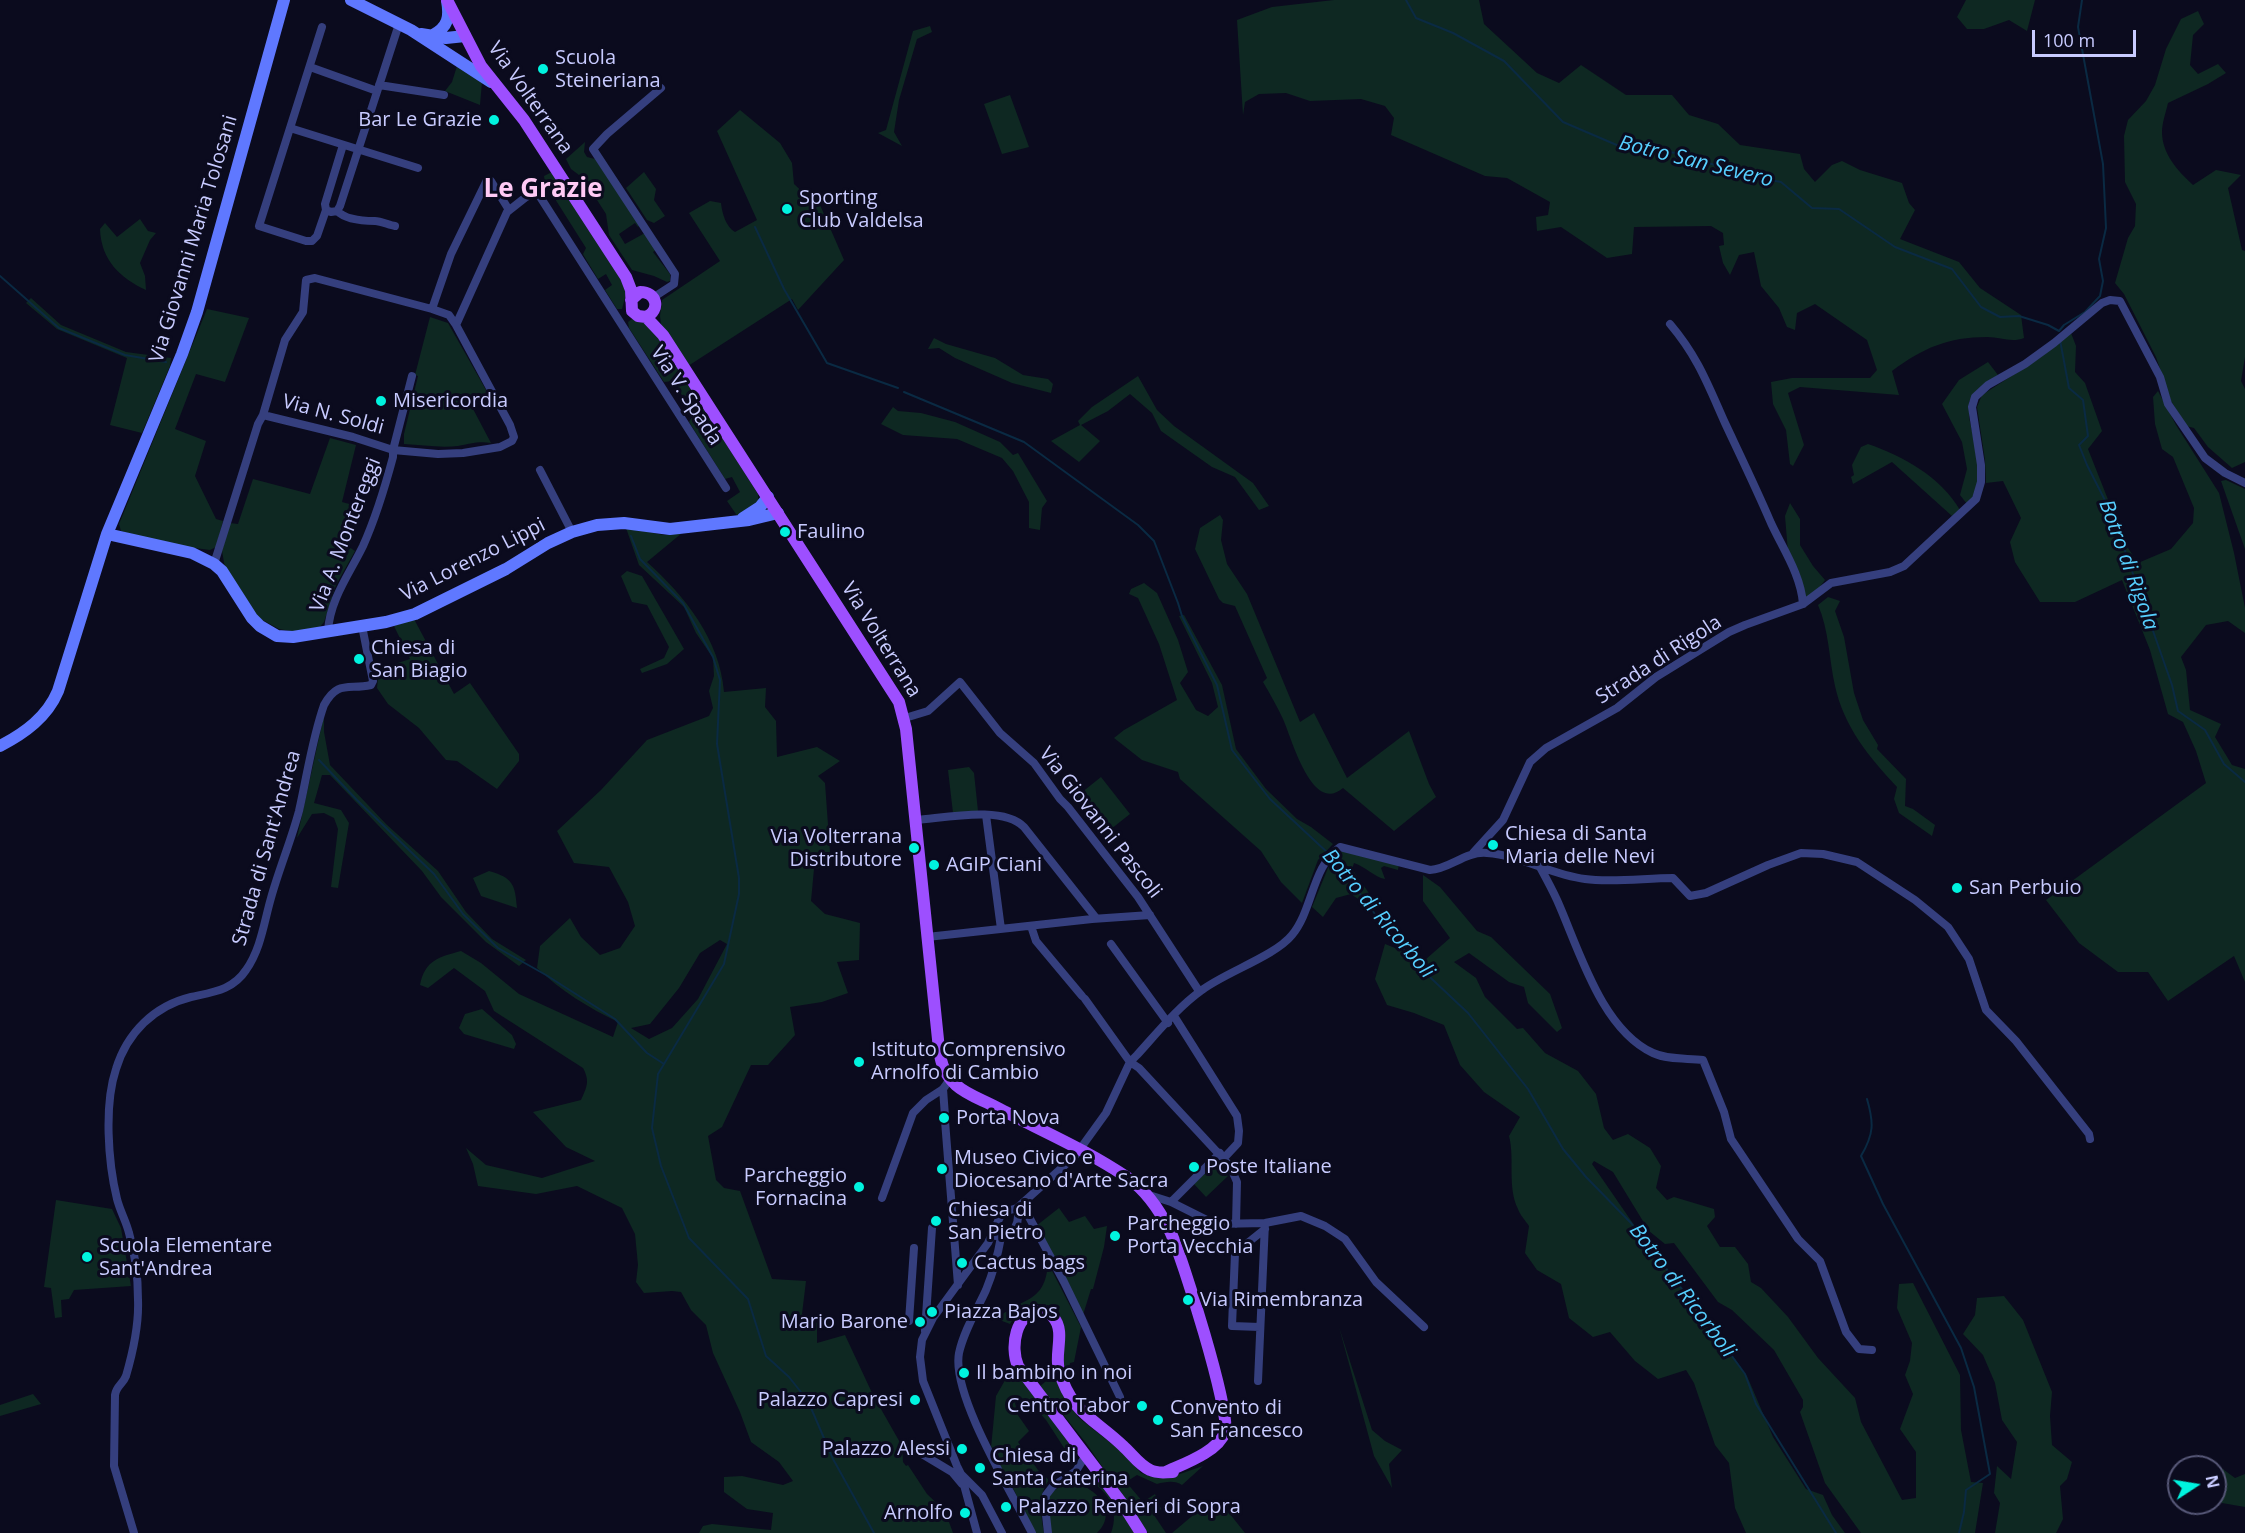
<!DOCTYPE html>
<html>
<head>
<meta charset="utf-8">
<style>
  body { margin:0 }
  #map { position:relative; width:2245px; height:1533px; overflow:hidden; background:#0b0b1e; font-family:"Open Sans",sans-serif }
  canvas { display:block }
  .north { position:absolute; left:2167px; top:1455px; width:60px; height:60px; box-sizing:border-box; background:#0b0b1e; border:2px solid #575878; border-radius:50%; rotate:78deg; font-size:16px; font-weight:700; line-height:24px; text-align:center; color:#c8cbff }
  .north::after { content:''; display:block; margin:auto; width:21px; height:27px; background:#00f3df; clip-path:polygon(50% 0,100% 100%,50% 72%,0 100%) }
  .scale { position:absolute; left:2032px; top:30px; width:104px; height:27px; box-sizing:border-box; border:3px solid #c8cbff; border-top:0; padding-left:8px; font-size:18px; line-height:21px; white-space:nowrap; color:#c8cbff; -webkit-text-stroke:4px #0b0b1e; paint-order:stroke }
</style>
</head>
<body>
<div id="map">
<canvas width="2245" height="1533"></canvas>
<div class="north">N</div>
<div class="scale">100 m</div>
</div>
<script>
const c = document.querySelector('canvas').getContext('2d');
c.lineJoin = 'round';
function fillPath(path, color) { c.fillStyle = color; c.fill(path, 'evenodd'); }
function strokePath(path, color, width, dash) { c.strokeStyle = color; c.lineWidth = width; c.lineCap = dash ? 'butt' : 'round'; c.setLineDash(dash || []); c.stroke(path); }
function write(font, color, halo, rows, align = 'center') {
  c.font = font + ' "Open Sans",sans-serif'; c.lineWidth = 6; c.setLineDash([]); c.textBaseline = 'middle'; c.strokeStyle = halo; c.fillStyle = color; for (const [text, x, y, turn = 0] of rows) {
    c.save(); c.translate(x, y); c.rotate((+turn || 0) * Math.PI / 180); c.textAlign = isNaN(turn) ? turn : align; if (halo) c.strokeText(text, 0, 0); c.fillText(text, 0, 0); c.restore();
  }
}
fillPath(new Path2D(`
  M1334,0h145l5,24 53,49 22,10 22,-18 45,30h46l17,20 29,9 22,21 60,9 4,15 11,13 17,-17 10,-4 18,9 42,13 7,20 6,7 -15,29 59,23 21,26 41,27 3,23c-13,5 -23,-1 -37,-1 -39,0 -64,11 -95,34l7,24 -99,-8 -12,6 16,52 -11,21 -3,-2 -4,-34 -13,-26 -2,-22 21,-4h78l7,-8 -10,-30 -52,-36 -18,9 -2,17 -8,-3 -8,-19 -18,-22 -7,-34 -15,3 -9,20 -7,-12 -4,-17 5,-1 -1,-12 -12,-7 -77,1 -2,27 -25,4 -46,-31 -24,4 -1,-14 12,-2 2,-13 -43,-24 -22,-2 -94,-41 3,-17 -9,-12 -24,-7 -51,2 -24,-8 -27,1 -14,8 -2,13 -6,-95 35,-13z
  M1966,0h69l-8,31 -18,-11 -25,9h-17l-10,-12z
  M2198,11l6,13 -11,11 -3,30 8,9 20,-10 8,9 -18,11 -40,19c-2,9 -6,20 -6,29 0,22 16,39 31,53l23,-15 25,5 -13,13 14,62 3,1v106l-4,24 4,8v73l-13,6 -24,-21 -14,-19 -8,-2 -15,-25 -15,-44 -32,-63 -9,-11 13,-45 7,-12 1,-22 -11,-22 -1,-46 4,-16 18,-19 9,-16 11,-36 15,-30z
  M930,26l2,6 -15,7 -18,61 -5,32 8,14 -24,-13 8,-3 27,-99z
  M457,66l25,16 -2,23 -35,-14 7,-9z
  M1010,95l19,52 -27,7 -18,-50z
  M740,110l40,33 12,20 2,21 14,13 9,1 27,62 -46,50 -6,-11 -104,67 -27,-42 -1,-8 2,-16 58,-39 -31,-48 21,-12 11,2c1,10 5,24 14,29l22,-12 -40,-89z
  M585,142l-1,10 3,5 8,2 45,66 -2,2 -3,-4 -16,11 6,10 20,-11 11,17 -3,2 17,22v7l-3,1 -13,-6 -22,-6 -23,-35 -3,-21 -23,-36 -12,-9 -5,-10z
  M552,172l74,113 -2,2 2,7 -4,15h-5l-12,-19 7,-5 -6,-11 -8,5 -14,-23 -1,-2 3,-6 -41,-65 -1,-7z
  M644,172l12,17 -2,11 11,16 -11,7 -7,-3 -21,-32z
  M140,219l8,12 8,2 -6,7 -10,23 5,13 1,14c-26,-12 -45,-30 -46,-61l5,-6 12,14z
  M31,298l30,27 65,27 45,6 -1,8 -28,67 -32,-8 17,-67 -70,-29 -31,-26z
  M207,309l42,9 -24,64 -29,-8 -21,55 31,12 -11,35 21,43 7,2 -7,26 -6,3 -46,-6 -43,-13 -2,-7z
  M430,317l18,6 42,74 -18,10 19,36c-13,-2 -21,1 -33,3 -18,2 -36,-1 -54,-2v-10l14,-58 -3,-1z
  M632,319l15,4 8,9 103,162v10l-20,13 -11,-16 13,-9 -8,-15 -7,2 -36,-57 5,-8 -21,-33 -9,1 -35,-54 -1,-6z
  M2071,333l5,13 -1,26 10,11 17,48 -14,18 38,96 12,18 33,-14 22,-26 1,-15 -21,-51 -11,-8 -7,-25 -2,-27 5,-6 18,34 43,68 15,60 11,55v25l-17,-12 -22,4 -25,32 5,13 4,40 31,14 -6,13 17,28 13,4v213l-11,-26 -66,45 -20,-29h-30l-39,-29 -33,-43 160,-117 -10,-32 -13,-29 -15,-8 -18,-64 -28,-70 -47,22h-35l-25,-40 -5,-20 11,-24 -18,-37 -17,2 -1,-23 -8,-53 5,-12 59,-38z
  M934,338l12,6 49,14 28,17 25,4 5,5 -2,9 -39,-10 -57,-25 -16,-10 -11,1z
  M1988,362l10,13 -21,15 -8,12v15l11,52 -5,30 -8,5 -7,-9 7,-26 -5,-27 -20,-38 17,-24z
  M1138,376l19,34 17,16 79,57 16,23 -10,4 -24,-33 -23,-10 -51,-36 -9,-18 -22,-19 -22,17 -27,14 19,16 -21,21 -28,-21 29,-16 -2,-4 14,-14z
  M893,407l5,4 23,2 34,9 45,20 13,13 5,-2 29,48 -5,7 -2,22 -11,-2v-26l-16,-31 -11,-13 -45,-19 -54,-4 -22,-11z
  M330,438l26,7 -14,57 22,6 -15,39 6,4 -19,34 -12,37 -6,7 -22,3 -17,-3 -22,-12 -16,-27 -16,-22 -3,-17 8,-28 8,1 15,-45 57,15z
  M1868,444c35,12 73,33 92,66l-8,6 -60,-54 -39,22 -2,-7 3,-2 -2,-10 9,-18z
  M2226,480l19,9v60l-24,-68z
  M1790,503l10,16v26l13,21 12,14 -9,12 -11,7 -17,-47 -3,-36z
  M1220,515l3,5 -2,20 6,24 20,30 53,128 14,-9 33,65 62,-47 20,53 7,13 -42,34 -51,-43c-31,27 -51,-49 -60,-69 -6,-13 -13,-25 -20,-37l4,-4 -32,-72 -12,-3 -4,-4 -24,-50 5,-21z
  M626,528l38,7 18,-2 -35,29c38,34 73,78 77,130l42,-4 -1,19 11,14 1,36 40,-10 23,14 -22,15 7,7 6,83 -17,3 -3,32 14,13 35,9 -1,37 -22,2 11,31 -26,9 -32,5 5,28 -27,30h-17l-29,62 -14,9 8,44 8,8 16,3 32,88 34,2 -4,33 15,9v20l28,-8 28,60 29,51 1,16 3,4 2,-1 19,29 18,17 8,22h-254l4,-7 9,-2 59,6 2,-17 -26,-4 -23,-17v-15l18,-1 41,9 10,-4 -14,-19 -28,-20 -11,-30 -27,-59 -7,-28 -15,-15 -10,-18 -9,-1 -28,2 -8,-11 2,-17 -3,-31 -13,-26 -45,-22 -41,8 -58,-8 -5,-22 -7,-16 20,17 56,13 53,-17 -29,-14 -33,-35 48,-12c6,-13 9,-19 2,-32l-89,-57 -9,-20 -31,-23 -26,20 -8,-3c5,-25 19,-28 41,-34l20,12 38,31 94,43 5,-15c-29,-14 -57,-31 -81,-54l3,-22 30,-28 11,19 19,18 20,-7 15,-22 -7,-24 -19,-35 -35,-4 -17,-32 44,-41 46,-50 62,-24 4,-8 -4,-17 5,-15 -1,-18 -17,-25 -12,-26 -45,-42zM720,940l7,4 -29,55 -26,29 -23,11 -18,-11 19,-4 29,-36 21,-35z
  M627,571l15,5 42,73 -17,15 -25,9 -2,-4 24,-11 5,-11 -22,-42 -15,-3 -11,-26z
  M1144,583l13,10 21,47 10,32 -8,11 16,27 12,6 10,-9 -6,-24 -33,-67 5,-1 38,70 14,64 30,40 31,30 14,8 22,17 -15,16 -16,43 -21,-21 -20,-31 -81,-72 -2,-7 -36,-12 -28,-22 10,-8 53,-30 -18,-56 -21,-46 -9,-4 2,-5z
  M1828,597l12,4 -5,10 9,26 10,56 9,27 15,25 -1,4 29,30 -1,27 8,3 22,16 -3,11 -33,-23 -5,-14 3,-12c-28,-30 -53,-60 -62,-101 -6,-27 -6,-56 -17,-81z
  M414,619l40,75 16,-11 49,71v7l-22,28 -40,-28 -11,-1 -27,-32 -31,-24 -11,-16 1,-10 -2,-8 34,-11 -16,-33z
  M324,715v17l6,33 56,59 52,47 28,41 26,27 34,21 -7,6 -33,-24 -45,-45 -19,-26 -92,-96h-8l-8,28 27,7 8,13 -11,65 -7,-1 7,-58 -4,-11 -10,-5 -12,1 -15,24z
  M969,767l5,6 4,38 -25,2 -5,-43z
  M1101,777l29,37 -24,19 -30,-36z
  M1344,851l55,12 -1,7 -14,-4 -3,2 4,11c-11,-2 -19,-12 -31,-16l-2,6 19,27 -6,8 -14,-10 -15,4 -13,19 -11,-10 16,-39 10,-16z
  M489,871c24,7 26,13 28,37l-36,-12 -8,-18z
  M1423,875l17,12 37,44 14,6 59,57 12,34 -5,4 -29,-29 -4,-16 -15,-5 -40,-29 -15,9 22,16 9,19 32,32 6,-1 22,25 33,18 18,23 8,34 9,12 15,-6 22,14 11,18 -5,22 11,12 7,-3 40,12 1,8 -8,9 13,21h15l13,17 3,18 10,6 27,29 30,41 37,40 6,24 41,78 14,-2v-46l-16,-23 13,-35 -8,-19 5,-14 2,-18 -15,-35 2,-24 14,-1 47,92 1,55 10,52 12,1 -8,50h-114l-36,-50 -25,-71 3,-5v-7l-29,-50 -42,-40 -14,-8 -44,-59 -9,1 -16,-13 -36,-59 -19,-11 -2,3 40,58 84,110 31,44 26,61 33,52 17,6 9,20 13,18h-99l-11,-25 -6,-45 -14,-18 -21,-62 -8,-13 -28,9 -23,-18 -25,-29 -17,5 -24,-19 -8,-34 -24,-14 -12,-17 4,-27c-4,-6 -9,-11 -11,-17 -11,-22 -3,-50 -9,-73l11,-19 -36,-25 -24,-27 -16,-40 -30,-12 -27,-8 -12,-26 10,-35 40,16 25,-22 -27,-37z
  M482,1009l30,26 4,9 -2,5 -50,-15 -5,-6 6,-14z
  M1216,1163l12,13 -22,21 -12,-13z
  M56,1200l56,9 9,19 10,58 -57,4 -5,9 -8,1 1,17 -7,1 -4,-30 -7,-1z
  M1059,1208l10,14 16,-6 9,13 13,-3 -3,21 -11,42h-2l-8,26 -47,-89z
  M1048,1263l33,64 -7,35 -4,1 -2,18c-2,-5 -4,-9 -4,-14 -3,-22 9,-61 -24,-63 -15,-1 -23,9 -30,20l-13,-5c25,-23 48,-14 51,-56z
  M2004,1296l19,24 29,72 -2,24 2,29 20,17 -5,17 -7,7 3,33 -7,14h-61l5,-30 -6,-10 3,-27 14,13 6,-37 -15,-22 -7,-37 -12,-28 -20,-21 12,-19 2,-17z
  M1339,1327l33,103 13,11 17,9 -13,14 3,24 -18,-32z
  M1012,1368l37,46 28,41 -2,4 -7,-5 -22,-34 -18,-20 -3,2 -3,-4 -7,5 1,4 -1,4 14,20 -11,11 20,28 11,10c-12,16 -8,34 -5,53h-9l-24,-49 2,-2 -3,-5 -2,1 -12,-19 3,-2 -4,-10 -4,1 5,-52z
  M1054,1375l12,25 13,18 42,33 20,22 10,4h20l32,-11 -21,19c-7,-5 -17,-3 -25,-1l-20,-9 -11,7 17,20 12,-8 6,15 -7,6 12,18h-18l-62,-90 -46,-57z
  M33,1394l8,10 -41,12v-11z
  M2220,1467l15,11 10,-4v33l-23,-4 -7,-8v-22z
  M1083,1474h6l11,9 14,17 20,33h-23c9,-23 -3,-45 -27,-54z
  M1067,1482c25,1 54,28 30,51h-47l-3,-29 2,-10z
  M1222,1504l23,29h-73l32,-27 8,7z`), '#0e2822');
strokePath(new Path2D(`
  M1406,0l10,18 37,15 51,28 59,61 56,24 57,7 78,24 27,5 31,26 27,1 56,38 57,22 29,38 19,10 19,-1 29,9 11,6
  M755,227l29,62 43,74 71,25
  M0,276l59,52 66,27 41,7
  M2059,331l5,-6 21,-13 15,-16 3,-15 -4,-22 7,-31 -3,-64 -25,-137 4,-27
  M2060,340l9,48 14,12 5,36 -9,9 8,20 25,49 60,171 6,26 27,19 19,34 21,18
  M904,392l120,50 114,83 16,16 24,62 4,13 35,69 15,65 38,49 59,55
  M631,536l9,23 43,44 30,54 7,23 -3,64 22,134v16l-15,70 -66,110 -6,54 9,38 28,72 59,61 18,57 23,21 19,24 25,58 41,74
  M319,760l38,40 77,74 29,40 35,34 48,27 69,44 32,34 17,11
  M1333,858l45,60 38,46 52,49 60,76 35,60 23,28 45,46 76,99 38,52 11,30 80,129
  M1867,1099c7,24 7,35 -6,57l22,48 78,144 13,39 16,87 -24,16 -2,22 -5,21`), '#0a2a43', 2);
strokePath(new Path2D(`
  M322,27l-63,199 47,15h6l5,-5 9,-26
  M310,67l67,24
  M379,85l65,10
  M290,128l128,40
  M343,145l-18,59 1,6 5,2 6,-1 3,-5 59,-182
  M337,211c9,9 26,10 38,10 6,0 14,4 20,5
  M654,297l20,-13 1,-10 -82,-125 14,-15 54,-46
  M432,309l19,-55 36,-74 4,1 18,29
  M1670,324c28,33 38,61 55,99 16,34 32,67 46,100 12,26 30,52 32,81
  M263,415l90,22 40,13 45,4 25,-1 37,-6 12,-6 2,-4 -4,-12 -54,-100 51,-113 19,-15 11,-5 189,296
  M540,470l32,62
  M214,564l44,-140 5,-9 22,-75 18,-28 3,-32 9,-2 117,31 17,6 7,10
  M328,631c2,-32 22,-58 35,-85 13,-29 22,-59 30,-89v-7l19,-74
  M905,718l23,-7 32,-29 40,51 34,30 26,36 8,8 70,90 61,94
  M986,815l15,114
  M916,820c28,-2 87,-15 108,7l72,91
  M1473,853l30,-33 27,-58 16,-14 71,-40 39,-31 73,-45 16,-7 58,-21 28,-21 59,-11 14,-6 72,-67 5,-17v-17l-9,-58 3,-10 13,-12 37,-21 29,-21 48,-40 8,-3 10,1 40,76 8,27 37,54 20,15 20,10
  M1540,867c6,11 12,22 17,33 22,49 44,129 96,153 15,7 34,5 50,7l21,52 7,27 67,100 22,22 26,71 13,17 13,1
  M1031,926l5,15 46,55
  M927,937l165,-18 58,-4
  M1111,944l57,79
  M1085,999l45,63 9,6 91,98 7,16 -1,42
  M1174,1016l63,100 2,15 -1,12 -14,15
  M943,1089l2,27
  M945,1121l13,164
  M1146,1194l25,8 44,22 50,-1 36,-7 24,10 20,13 31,43 48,45
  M882,1198l31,-85 13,-13 17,-11 7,-10
  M1171,1202l49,-49
  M1022,1204l42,78 56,115
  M996,1236h11c10,-7 13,-16 10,-28
  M1001,1237c-3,17 -8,36 -15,53 -9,20 -22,40 -27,63 -8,42 53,140 73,180
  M1193,1298l40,4
  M909,1321l5,-73
  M1260,1327l-28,-1 3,-73 30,-24
  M925,1331l7,-103
  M1258,1381l7,-158
  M917,1451l35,21 10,12
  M961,1474l16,59
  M134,1533l-20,-67 1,-71c1,-9 8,-11 11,-19 7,-24 13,-51 12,-76 0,-21 -3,-47 -9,-67 -3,-12 -9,-22 -12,-34 -9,-37 -13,-94 -1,-130 11,-36 38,-63 75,-72 22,-5 42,-7 55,-27 15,-21 18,-48 25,-72 8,-29 20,-57 28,-87 8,-35 13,-72 25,-106 14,-25 24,-15 47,-20l2,-4 -11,-55
  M1002,1533l-20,-38 -21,-21 -4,-8 -34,-85 -3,-24 2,-17 11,-22 55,-75 12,-26 7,-6 10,-3 58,-52 31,-43 24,-51 7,-7c20,-22 41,-48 65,-65 24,-18 73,-34 90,-55 21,-25 20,-69 48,-88l90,23c20,-1 35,-19 57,-17 33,2 64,22 98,26 26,4 61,-1 88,-1l17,18 16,-3 62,-28 33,-12 22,1 34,8 58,38 33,27 21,32 17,51 30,31 73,93 1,5
  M1048,1533l-3,-27 1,-11 7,-9 23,-15 10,-16`), '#353f7e', 8);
strokePath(new Path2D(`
  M351,0l60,30 80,52
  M421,34l25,4 19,-2
  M433,35c15,-8 17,-18 14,-34
  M743,518l17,-11 8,-10
  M107,534l85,19 22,11 8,7 30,47 8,8 17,10 16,1 93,-15 29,-8 91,-45 42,-26 24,-11 25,-7 27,-2 46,6 79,-9 29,-7
  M0,746c25,-13 47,-29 58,-55l49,-157 75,-180 15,-42 87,-312`), '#5f78ff', 12);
strokePath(new Path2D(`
  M447,0l34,66 43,54 102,157 5,13 1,21 6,5 8,1 17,18 236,367 7,27 33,320c2,15 6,26 17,36 11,10 27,15 40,22 44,23 91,43 132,71 19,13 32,33 42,53 12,25 61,181 55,201 -7,20 -42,32 -59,40
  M631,300l9,-8c17,0 21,18 6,25
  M1141,1533l-17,-27 -106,-140c-8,-18 -3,-55 23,-55 4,0 9,2 12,6 13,14 1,37 6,53 12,43 36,49 64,76 9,8 16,19 27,24 8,4 15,2 23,2`), '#9d4fff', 12);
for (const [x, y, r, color] of [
  [543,69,6,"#00f3df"],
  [494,120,6,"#00f3df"],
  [787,209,6,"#00f3df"],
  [381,401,6,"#00f3df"],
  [785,532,6,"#00f3df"],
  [359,659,6,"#00f3df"],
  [1493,845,6,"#00f3df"],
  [914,848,6,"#00f3df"],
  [934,865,6,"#00f3df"],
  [1957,888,6,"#00f3df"],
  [859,1062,6,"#00f3df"],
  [944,1118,6,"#00f3df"],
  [1194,1167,6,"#00f3df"],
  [942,1169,6,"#00f3df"],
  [859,1187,6,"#00f3df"],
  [936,1221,6,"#00f3df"],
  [1115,1236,6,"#00f3df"],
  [87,1257,6,"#00f3df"],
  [962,1263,6,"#00f3df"],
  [1188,1300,6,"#00f3df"],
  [932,1312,6,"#00f3df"],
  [920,1322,6,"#00f3df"],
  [964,1373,6,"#00f3df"],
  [915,1400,6,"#00f3df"],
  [1142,1406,6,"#00f3df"],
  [1158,1420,6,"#00f3df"],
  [962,1449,6,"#00f3df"],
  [980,1468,6,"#00f3df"],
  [1006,1507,6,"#00f3df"],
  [965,1513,6,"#00f3df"]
]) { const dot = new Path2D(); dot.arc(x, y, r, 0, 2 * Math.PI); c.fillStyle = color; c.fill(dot); strokePath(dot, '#0b0b1e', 2); }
write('20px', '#c8cbff', '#0b0b1e', [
  ["Scuola",555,58],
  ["Steineriana",555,81],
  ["Bar Le Grazie",482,120,"right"],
  ["Sporting",799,198],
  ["Club Valdelsa",799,221],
  ["Misericordia",393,401],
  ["Faulino",797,532],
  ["Chiesa di",371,648],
  ["San Biagio",371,671],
  ["Chiesa di Santa",1505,834],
  ["Maria delle Nevi",1505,857],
  ["Via Volterrana",902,837,"right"],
  ["Distributore",902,860,"right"],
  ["AGIP Ciani",946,865],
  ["San Perbuio",1969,888],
  ["Istituto Comprensivo",871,1050],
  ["Arnolfo di Cambio",871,1073],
  ["Porta Nova",956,1118],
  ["Museo Civico e",954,1158],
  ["Diocesano d'Arte Sacra",954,1181],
  ["Poste Italiane",1206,1167],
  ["Parcheggio",847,1176,"right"],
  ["Fornacina",847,1199,"right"],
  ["Chiesa di",948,1210],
  ["San Pietro",948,1233],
  ["Parcheggio",1127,1224],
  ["Porta Vecchia",1127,1247],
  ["Scuola Elementare",99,1246],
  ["Sant'Andrea",99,1269],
  ["Cactus bags",974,1263],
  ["Via Rimembranza",1200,1300],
  ["Piazza Bajos",944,1312],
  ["Mario Barone",908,1322,"right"],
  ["Il bambino in noi",976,1373],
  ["Palazzo Capresi",903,1400,"right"],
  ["Centro Tabor",1130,1406,"right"],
  ["Convento di",1170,1408],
  ["San Francesco",1170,1431],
  ["Palazzo Alessi",950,1449,"right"],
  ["Chiesa di",992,1456],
  ["Santa Caterina",992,1479],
  ["Palazzo Renieri di Sopra",1018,1507],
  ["Arnolfo",953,1513,"right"]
], 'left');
write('20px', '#c8cbff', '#0b0b1e', [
  ["Via Volterrana",530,98,55],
  ["Via Giovanni Maria Tolosani",194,239,-73],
  ["Via V. Spada",686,396,57],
  ["Via N. Soldi",333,415,15],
  ["Via A. Montereggi",346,535,-69],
  ["Via Lorenzo Lippi",473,560,-27],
  ["Via Volterrana",881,640,58],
  ["Strada di Rigola",1659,660,-33],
  ["Via Giovanni Pascoli",1100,823,52],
  ["Strada di Sant'Andrea",267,848,-74]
]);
write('italic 21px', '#56cfff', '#0b0b1e', [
  ["Botro San Severo",1696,162,14],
  ["Botro di Rigola",2128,565,70],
  ["Botro di Ricorboli",1378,914,50],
  ["Botro di Ricorboli",1682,1291,53]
]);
write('bold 26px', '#ffcaf5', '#0b0b1e', [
  ["Le Grazie",543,190]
]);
</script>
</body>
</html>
